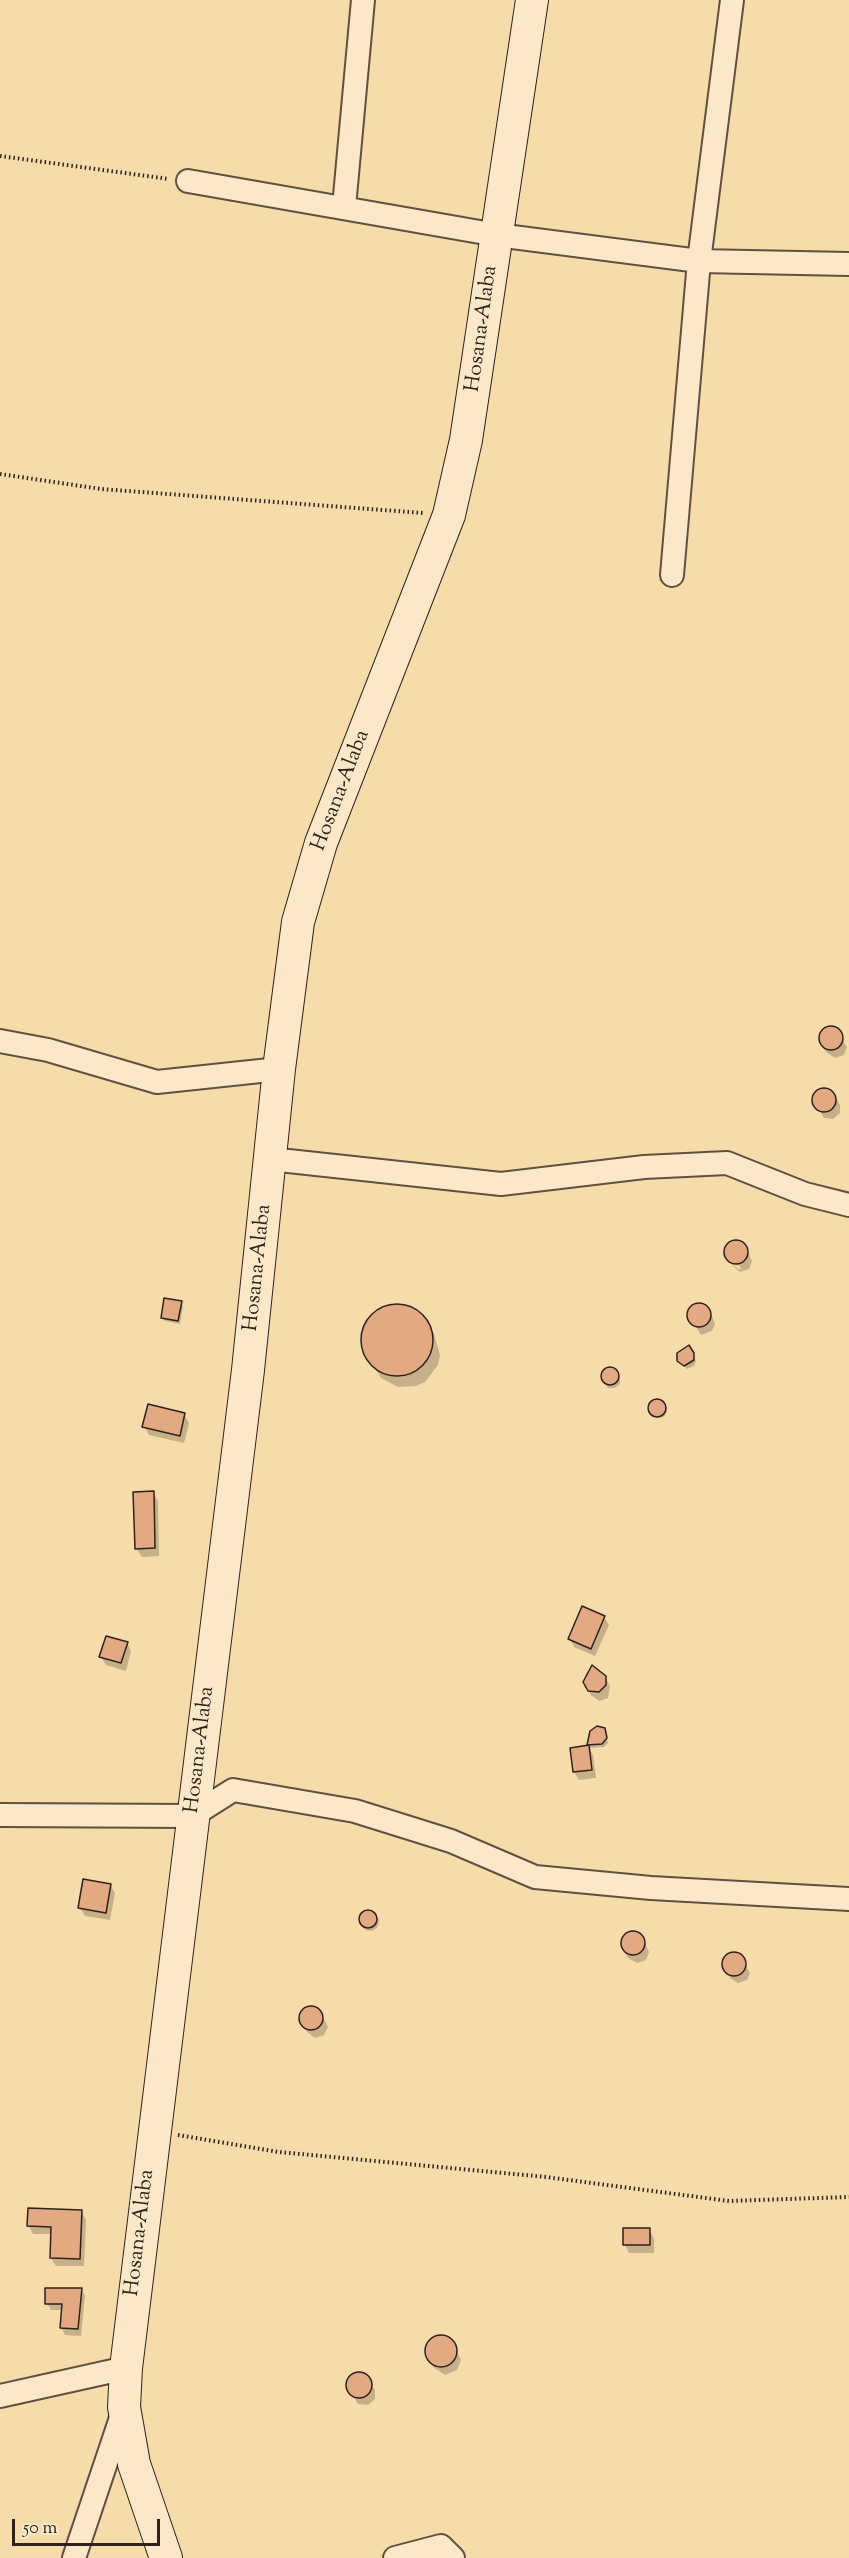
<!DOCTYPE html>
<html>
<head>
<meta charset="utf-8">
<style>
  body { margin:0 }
  #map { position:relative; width:849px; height:2558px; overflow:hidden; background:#f7dcab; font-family:"Sorts Mill Goudy",serif }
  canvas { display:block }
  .scale { position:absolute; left:12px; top:2519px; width:148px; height:27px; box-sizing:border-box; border:3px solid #2f211b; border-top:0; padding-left:8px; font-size:18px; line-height:21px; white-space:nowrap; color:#2f211b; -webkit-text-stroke:4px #fae8c8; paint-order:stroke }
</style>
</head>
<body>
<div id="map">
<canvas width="849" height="2558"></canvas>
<div class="scale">50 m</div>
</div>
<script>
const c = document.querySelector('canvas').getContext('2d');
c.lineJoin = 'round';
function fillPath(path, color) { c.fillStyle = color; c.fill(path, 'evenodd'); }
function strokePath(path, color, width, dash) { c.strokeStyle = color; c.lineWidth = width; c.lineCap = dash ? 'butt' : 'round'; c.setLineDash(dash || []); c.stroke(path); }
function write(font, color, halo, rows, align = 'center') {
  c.font = font + ' "Sorts Mill Goudy",serif'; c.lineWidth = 4.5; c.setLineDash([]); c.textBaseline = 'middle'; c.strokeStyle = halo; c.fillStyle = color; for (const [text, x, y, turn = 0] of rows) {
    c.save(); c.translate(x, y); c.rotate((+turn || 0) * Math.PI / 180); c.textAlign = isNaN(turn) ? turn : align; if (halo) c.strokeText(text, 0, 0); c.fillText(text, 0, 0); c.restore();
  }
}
fillPath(new Path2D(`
  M834,1028l13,19 -3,8 -9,3 -9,-6 -5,-8v-11l3,-3z
  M823,1089l12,7 5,9v8l-7,6 -9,-1 -10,-18v-4z
  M739,1242l5,3 8,16 -3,8 -9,3 -10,-9 10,7 1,-3 -13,-7 -3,-7 4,-9z
  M181,1302l2,4 -3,18 -15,-3 -3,-3z
  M697,1304l10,3 5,9 3,8 -3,7 -11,4 -12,-20v-5z
  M391,1305h9l19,8 15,21 6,21 -2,10 -13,17 -9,4 -18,1 -17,-9 -18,-30 -1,-9 6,-18 6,-7z
  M688,1347l8,14 -2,5 -7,3 -9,-12 3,-7z
  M608,1369l12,9v6l-5,4h-7l-6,-11z
  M651 1410a8 8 0 1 1 16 0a8 8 0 1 1-16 0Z
  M184,1414l5,9 -5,20 -35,-8 -5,-9z
  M153,1493l5,8 1,55 -17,1 -5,-8z
  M604,1617l5,8 -14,31 -21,-9 -4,-8z
  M127,1643l4,8 -5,20 -20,-6 -5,-8z
  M592,1667l13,10 5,9 -2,12 -9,3 -8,-6 -5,-8 -1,-11z
  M604,1729l4,14 -4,4 -15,1 4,7 3,23 -17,2 -5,-8 -3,-23 19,-2 -1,-3z
  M110,1885l5,8 -5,27 -25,-4 -5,-8z
  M361 1922a9 9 0 1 1 18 0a9 9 0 1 1-18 0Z
  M636,1932l5,3 8,17 -3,8 -9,3 -9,-5 -5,-9v-11l3,-4z
  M737,1954l4,2 9,17 -3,7 -9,3 -8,-5 -5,-9 -1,-10 3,-3z
  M315,2007l4,3 9,17 -4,8 -9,3 -8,-6 -5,-9 -1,-10 3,-4z
  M81,2211l5,9 -2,46h-28l-5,-8 1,-24h-19l-5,-9z
  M625,2230h24l5,8v15h-25l-4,-8z
  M81,2289l4,7 -4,40 -16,-1 -4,-7 2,-18h-12l-4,-7z
  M445,2337l6,3 10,20 -4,10 -12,5 -12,-8 -7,-15 6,-13z
  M357,2374h5l13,16v9l-7,6 -10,-1 -11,-18 1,-5z`), '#0003');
const building = new Path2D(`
  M819 1038a12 12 0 1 1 24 0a12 12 0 1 1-24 0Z
  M812 1100a12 12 0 1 1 24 0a12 12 0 1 1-24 0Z
  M724 1252a12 12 0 1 1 24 0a12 12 0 1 1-24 0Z
  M164,1298l18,3 -4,20 -17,-3z
  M687 1315a12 12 0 1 1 24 0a12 12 0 1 1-24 0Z
  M361 1340a36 36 0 1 1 72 0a36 36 0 1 1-72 0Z
  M689,1345l5,8v7l-10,6 -7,-5v-8z
  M601 1376a9 9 0 1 1 18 0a9 9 0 1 1-18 0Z
  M648 1408a9 9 0 1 1 18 0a9 9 0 1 1-18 0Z
  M148,1404l37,9 -5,23 -38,-9z
  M154,1491l1,57 -20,1 -2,-57z
  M582,1606l23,10 -14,33 -23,-10z
  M106,1636l22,6 -7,21 -22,-6z
  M592,1665l14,11v9l-7,7 -11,-1 -5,-9z
  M597,1726l8,2 2,10 -5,6 -15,1 3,-14z
  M589,1745l3,25 -19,2 -3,-24z
  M83,1879l28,5 -5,29 -28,-5z
  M359 1919a9 9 0 1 1 18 0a9 9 0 1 1-18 0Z
  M621 1943a12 12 0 1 1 24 0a12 12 0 1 1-24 0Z
  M722 1964a12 12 0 1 1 24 0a12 12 0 1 1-24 0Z
  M299 2018a12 12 0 1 1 24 0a12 12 0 1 1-24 0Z
  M28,2208l54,2 -2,49 -30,-1 1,-31 -24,-1z
  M623,2228h27v17h-27z
  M45,2288h37l-4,41 -18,-1 2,-24h-17z
  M425 2351a16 16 0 1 1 32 0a16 16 0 1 1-32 0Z
  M346 2385a13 13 0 1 1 26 0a13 13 0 1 1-26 0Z`);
fillPath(building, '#e2a983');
strokePath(building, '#2f211b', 1.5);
const minor = new Path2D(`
  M188,181l309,54 202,26 150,3
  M344,207l19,-207
  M672,575l27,-314 33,-261
  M0,1041l48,9 109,32 122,-13
  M270,1159l231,25 143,-17 83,-4 78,31 44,11
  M0,1815l192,1 41,-26 122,21 96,30 84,36 116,11 198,11
  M0,2396l126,-28
  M74,2558l49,-146
  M395,2558l46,-12 12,12`);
const secondary = new Path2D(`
  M166,2558l-32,-94 -10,-57 2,-39 122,-998 31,-301 19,-147 23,-79 128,-328 17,-75 66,-440`);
strokePath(minor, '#61503f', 26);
strokePath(secondary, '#2f211b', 34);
strokePath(new Path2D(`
  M0,156l169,23
  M0,474l101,15 322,24
  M178,2135l101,17 267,25 183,24 120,-4`), '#2f211b', 4, [1.5, 3]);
strokePath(minor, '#fae8c8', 22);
strokePath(secondary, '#fae8c8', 32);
write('21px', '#2f211b', '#fae8c8', [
  ["Hosana-Alaba",483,329,-82],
  ["Hosana-Alaba",342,791,-69],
  ["Hosana-Alaba",259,1268,-84],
  ["Hosana-Alaba",201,1750,-83],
  ["Hosana-Alaba",141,2233,-83]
]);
</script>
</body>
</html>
